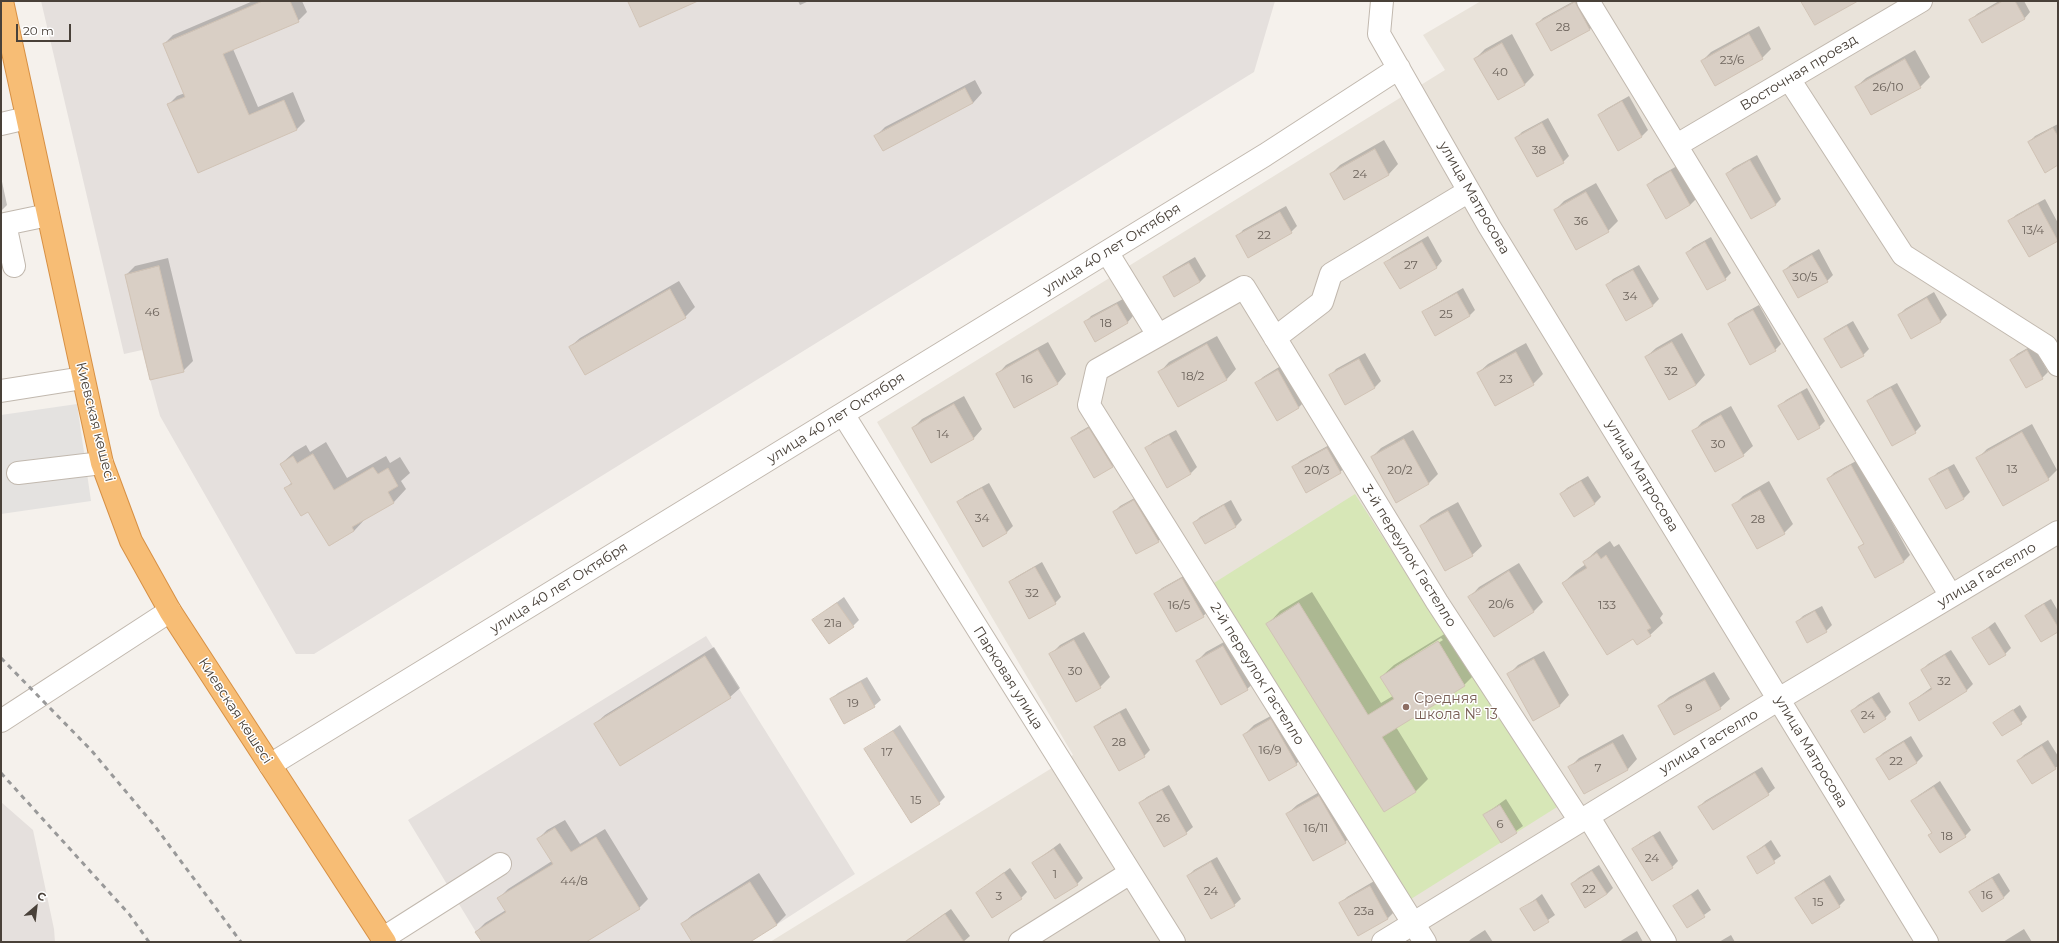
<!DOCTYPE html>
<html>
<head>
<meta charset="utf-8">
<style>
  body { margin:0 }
  #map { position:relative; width:2059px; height:943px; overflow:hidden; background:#f5f1ec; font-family:Montserrat,sans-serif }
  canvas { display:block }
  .frame { position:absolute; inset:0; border:2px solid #494139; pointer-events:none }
  .north { position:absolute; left:16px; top:887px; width:40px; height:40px; -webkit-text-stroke:3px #fff; paint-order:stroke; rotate:28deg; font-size:11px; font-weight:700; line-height:16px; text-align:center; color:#494139 }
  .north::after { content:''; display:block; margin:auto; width:14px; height:18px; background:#494139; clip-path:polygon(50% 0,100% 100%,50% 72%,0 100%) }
  .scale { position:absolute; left:16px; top:24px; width:55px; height:18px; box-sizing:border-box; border:2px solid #494139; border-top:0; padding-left:5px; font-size:12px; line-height:14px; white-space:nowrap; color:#494139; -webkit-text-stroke:3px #fff; paint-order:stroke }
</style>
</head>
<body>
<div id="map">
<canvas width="2059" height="943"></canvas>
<div class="frame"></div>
<div class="north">С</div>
<div class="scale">20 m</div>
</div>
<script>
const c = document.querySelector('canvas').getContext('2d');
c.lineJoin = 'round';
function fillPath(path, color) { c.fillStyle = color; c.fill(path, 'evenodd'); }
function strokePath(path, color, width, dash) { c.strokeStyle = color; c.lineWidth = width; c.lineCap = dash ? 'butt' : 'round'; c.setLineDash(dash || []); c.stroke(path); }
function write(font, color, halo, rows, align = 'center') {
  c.font = font + ' Montserrat,sans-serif'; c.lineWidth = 3; c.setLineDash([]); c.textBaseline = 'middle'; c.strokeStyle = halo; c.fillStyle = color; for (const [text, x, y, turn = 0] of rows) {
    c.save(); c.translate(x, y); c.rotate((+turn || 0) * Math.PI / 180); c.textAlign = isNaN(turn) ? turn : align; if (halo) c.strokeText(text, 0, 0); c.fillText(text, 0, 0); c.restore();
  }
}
fillPath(new Path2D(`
  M1481,1h577v941h-1288l303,-187 -196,-333 568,-352 -22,-35z`), '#e9e3da');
fillPath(new Path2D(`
  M41,1h1234l-21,71 -940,582h-18l-136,-238 -18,-66 -18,4z
  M706,636l149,238 -105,68h-268l-74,-122z
  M1,802l32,28 21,99 1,13h-54z`), '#e5e0dd');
fillPath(new Path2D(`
  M1355,494l80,125 10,4 112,184 -146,92 -197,-316z`), '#d7e7b7');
fillPath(new Path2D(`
  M77,404l14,97 -90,13v-99z`), '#e4e2e0');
fillPath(new Path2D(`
  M253,1h49l5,11 -9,9 -65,28 25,58 35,-15 12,29 -9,9 -128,-25 9,-9 8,-3 -21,-49 9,-9z
  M798,1h11l-9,4z
  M1574,1h9l13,22 -6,6 -38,21 -15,-26 6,-6z
  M1999,1h25l6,11 -6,7 -53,1 6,-6z
  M1759,26l12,23 -9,9 -60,3 9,-9z
  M1512,34l22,41 -9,9 -27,15 -23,-40 10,-10z
  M1915,50l15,27 -10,10 -48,27 -16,-27 10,-9z
  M975,80l7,13 -9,10 -97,33 9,-9z
  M1629,96l19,34 -6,6 -23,13 -20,-34 7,-6z
  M1548,118l21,38 -6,6 -47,-24 6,-6z
  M2058,124v40l-29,-22 6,-6z
  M1384,140l14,24 -9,10 -44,24 -14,-24 9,-9z
  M1757,155l24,44 -6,6 -48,-31 6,-6z
  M1677,166l19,33 -6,6 -42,-20 6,-6z
  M1,177l6,28 -6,6z
  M1596,183l22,38 -10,10 -53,-21 9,-9z
  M2045,199l13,24v17l-29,16 -19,-35 6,-6z
  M1286,206l11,20 -6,6 -54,5 6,-7z
  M1428,236l14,25 -6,7 -50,-5 6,-6z
  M1711,237l20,36 -6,6 -38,-26 6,-6z
  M1819,249l14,26 -6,6 -43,-10 6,-6z
  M1195,257l11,19 -6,6 -36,-5 7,-6z
  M168,258l25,103 -10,10 -57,-96 9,-9z
  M1639,265l20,34 -6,6 -26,15 -20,-35 6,-6z
  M679,281l16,26 -10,10 -115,30 10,-9z
  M1463,288l12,22 -6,6 -46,-3 7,-6z
  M1934,292l13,23 -7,7 -41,-7 6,-6z
  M1123,299l10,17 -6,7h-42l6,-7z
  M1759,305l22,39 -6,6 -46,-26 6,-6z
  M1853,321l16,28 -6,6 -38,-16 7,-6z
  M1682,333l23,42 -9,10 -50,-28 10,-9z
  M1217,336l19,33 -9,10 -48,27 -19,-34 9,-10z
  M1048,342l18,32 -9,10 -60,-9 9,-10z
  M1526,343l17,31 -10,10 -55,-11 10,-9z
  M2033,345l15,27 -6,6 -31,-18 6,-6z
  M1365,353l16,28 -6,6 -29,16 -16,-27 6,-7z
  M1284,364l21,37 -6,6 -22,12 -20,-36 6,-6z
  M1897,383l24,43 -6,6 -47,-31 7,-6z
  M1807,388l18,33 -6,6 -39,-21 6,-6z
  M964,396l18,33 -9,10 -60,-11 9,-9z
  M1731,406l22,40 -10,9 -28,16 -22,-39 9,-10z
  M1095,423l24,37 -7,6 -40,-28 7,-6z
  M2032,424l25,46 -9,9 -70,-21 9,-9z
  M1176,430l21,37 -6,6 -45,-24 7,-7z
  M1413,430l25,44 -9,9 -32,18 -25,-44 9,-9z
  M326,442l21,36 39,-22 4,7 10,-6 10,16 -9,8 5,8 -12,13 -28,16 -12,13 -45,-21 -23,-22 6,-6 -11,-18 13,-12 12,-7 4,7z
  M1333,443l14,23 -7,6 -46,-5 6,-6z
  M1858,460l52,95 -6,6 -28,16 -17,-30 5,-4 -36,-64 6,-6z
  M1954,464l16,28 -6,6 -17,10 -16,-28 6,-7z
  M1588,476l13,21 -6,6 -21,13 -13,-22 6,-6z
  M1769,481l24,43 -9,9 -50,-28 9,-9z
  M989,483l24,43 -6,6 -24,14 -24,-44 6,-6z
  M1140,495l24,40 -6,6 -44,-29 6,-6z
  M1231,500l11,20 -6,6 -30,17 -12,-20 6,-6z
  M1458,502l24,44 -10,9 -26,15 -25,-44 10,-9z
  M1610,541l4,6 5,-3 44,70 -3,4 3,5 -13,12 -17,3 -70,-55 13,-12 10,-7 -2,-2 13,-12z
  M1042,562l19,35 -6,6 -45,-20 6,-6z
  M1519,563l24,39 -9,9 -40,25 -24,-39 9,-10z
  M1189,573l21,37 -7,6 -27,15 -20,-37 6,-6z
  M1312,592l69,111 12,-7 -12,-19 13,-12 57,-35 26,42 -13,13 -68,42 32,52 -12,12 -32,20 -116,-187 12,-13zM1441,638l2,2 -48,29v-2z
  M844,597l15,23 -6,6 -40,-6z
  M2051,599l7,12v20l-32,-15 6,-6z
  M1822,606l10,19 -6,6 -29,-9 6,-6z
  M1995,622l16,26 -6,6 -31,-16z
  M1084,632l26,45 -10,10 -24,14 -26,-46 10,-10z
  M1233,637l24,43 -10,9 -50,-28 9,-9z
  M714,647l26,41 -10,9 -135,27 10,-9z
  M1951,650l22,34 -6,6 -47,30 -10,-17 22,-16 -10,-17 6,-6z
  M1544,651l25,44 -9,10 -26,15 -25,-46 9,-9z
  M1714,672l16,27 -10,9 -61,-2 10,-9z
  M867,677l14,23 -7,6 -29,17 -14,-24 7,-6z
  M1879,692l12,20 -6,6 -33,-7 6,-6z
  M2020,705l7,12 -6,6h-27z
  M1126,708l24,42 -6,6 -49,-29 7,-6z
  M1280,711l25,44 -9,9 -52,-29 10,-10z
  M900,725l45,72 -6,6 -73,-53z
  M1623,734l14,25 -9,10 -44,24 -14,-26 9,-9z
  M1911,736l12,20 -6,6 -28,17 -12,-20 6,-6z
  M2048,740l10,16v10l-26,17 -14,-22 6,-6z
  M1762,767l13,21 -7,6 -55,35 -14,-22 6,-6z
  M1940,781l31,49 -6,6 -35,-1 2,-2 -20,-32 7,-6z
  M1169,785l24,42 -7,6 -22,12 -24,-42 7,-6z
  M1328,787l26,46 -9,9 -58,-28 10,-9z
  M1506,799l17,27 -22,16 -17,-27z
  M565,820l15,24 25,-15 43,70 -9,9 -55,34h-101l-7,-10 9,-9 21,-13 -7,-12 9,-9 44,-28 -14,-22 9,-9z
  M1660,831l18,30 -6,6 -39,-17 7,-7z
  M1771,840l10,16 -23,16 -10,-15z
  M1060,843l23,35 -6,6 -44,-21z
  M1217,857l24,42 -7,6 -22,13 -24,-42 6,-6z
  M1599,865l14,23 -6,6 -35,-10 6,-6z
  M1010,868l17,24 -6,6 -44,-5z
  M759,873l27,42 -10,10 -28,17h-55l-11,-18 10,-9z
  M1999,873l11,18 -6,6 -22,13 -11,-18 6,-6z
  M1830,875l15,25 -6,6 -42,-8 6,-6z
  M1376,880l18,32 -6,6 -30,17 -17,-32 6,-6z
  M1698,889l13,21 -24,17 -13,-21z
  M1542,894l13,21 -21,15 -13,-20z
  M951,909l19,27 -7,6h-58z
  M2024,929l8,13h-29z
  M1485,930l8,12h-25l3,-3z
  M1637,931l6,11h-24z
  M1731,935l4,7h-16z`), '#0003');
const building = new Path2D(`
  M263,1h27l9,21 -76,32 26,61 35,-15 13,30 -99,43 -31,-69 18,-7 -22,-53z
  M628,1h70l-58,26z
  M1801,1h57l-43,24z
  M2003,1h12l10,18 -43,24 -13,-23z
  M1575,2l15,28 -39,21 -15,-27z
  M1749,34l14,25 -48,27 -14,-25z
  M1502,43l23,42 -27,15 -24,-41z
  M1905,59l16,29 -50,27 -16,-28z
  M965,88l8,15 -90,48 -9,-15z
  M1622,101l20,36 -24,14 -20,-36z
  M1542,123l22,40 -27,14 -22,-39z
  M2053,128l5,8v29l-13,8 -17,-31z
  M1375,149l14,26 -45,25 -14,-26z
  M1750,160l26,45 -25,14 -25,-45z
  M1671,171l19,34 -24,14 -19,-34z
  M1586,192l23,40 -33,18 -22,-40z
  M2038,204l20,37 -29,16 -21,-36z
  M1280,212l12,21 -44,25 -12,-22z
  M1422,242l15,26 -37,21 -16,-26z
  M1705,242l21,38 -19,10 -21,-37z
  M1812,255l16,27 -30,16 -15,-27z
  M1189,263l11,19 -26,15 -11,-20z
  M159,266l25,106 -34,8 -25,-105z
  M1633,270l20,36 -27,15 -20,-36z
  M670,289l16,29 -101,57 -16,-28z
  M1457,293l13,23 -35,20 -13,-24z
  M1927,298l14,24 -30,17 -13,-24z
  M1117,304l11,19 -33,19 -11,-20z
  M1753,310l23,41 -26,14 -22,-41z
  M1847,326l17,30 -23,12 -17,-29z
  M1672,342l24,43 -27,15 -24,-43z
  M1207,344l20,36 -49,27 -20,-35z
  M1038,350l20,34 -44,24 -18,-34z
  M2027,350l16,29 -17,9 -16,-28z
  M1516,352l18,33 -39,21 -18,-33z
  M1359,359l16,29 -30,17 -16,-30z
  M1278,370l21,38 -22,13 -22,-38z
  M1891,388l25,45 -24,13 -25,-45z
  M1801,393l19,35 -22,12 -20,-34z
  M954,404l20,35 -43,24 -19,-35z
  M1721,415l23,41 -29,16 -23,-41z
  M1089,428l24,39 -19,11 -23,-40z
  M2022,432l27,48 -46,26 -27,-48z
  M1169,435l22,39 -24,14 -22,-40z
  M1404,439l25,45 -33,19 -25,-46z
  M1327,448l14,25 -35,20 -14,-26z
  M313,454l21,36 39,-23 5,7 10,-6 10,18 -10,6 6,11 -42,24 2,4 -25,15 -21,-34 -7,4 -17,-28 8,-4 -12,-20 13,-8 4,7z
  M1851,465l53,97 -29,16 -17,-31 6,-3 -37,-65z
  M1948,469l16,30 -18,10 -17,-30z
  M1581,481l14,23 -21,13 -14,-23z
  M982,488l25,45 -24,14 -26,-45z
  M1760,490l25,44 -28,15 -25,-44z
  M1134,500l25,42 -23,12 -23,-42z
  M1224,505l12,22 -31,17 -12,-21z
  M1448,511l25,45 -28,15 -25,-45z
  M1597,553l4,6 5,-4 45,73 -4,2 4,6 -14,9 -4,-6 -26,16 -45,-72 25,-15 -4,-6z
  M1035,567l21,37 -27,15 -20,-37z
  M1509,571l25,41 -40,25 -26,-40z
  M1182,578l22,39 -28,15 -22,-38z
  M837,603l17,24 -25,17 -17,-24z
  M1299,603l69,112 26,-16 -14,-22 58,-36 27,45 -83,51 34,55 -32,20 -118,-188z
  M2044,604l14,23v5l-17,10 -16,-26z
  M1815,611l12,21 -20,11 -11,-21z
  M1989,628l17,27 -17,10 -17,-27z
  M1074,640l27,48 -25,14 -27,-48z
  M1223,646l25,44 -27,15 -25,-44z
  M1945,655l22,36 -48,30 -10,-18 23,-14 -11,-19z
  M705,656l26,42 -111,68 -26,-42z
  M1534,659l26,47 -27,15 -26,-47z
  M1705,680l16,29 -47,26 -16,-29z
  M861,682l14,25 -31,17 -14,-25z
  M1872,698l14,21 -22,14 -13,-22z
  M2013,710l9,14 -20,12 -9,-13z
  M1120,713l25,44 -26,14 -25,-44z
  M1271,719l26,46 -28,16 -26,-46z
  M893,731l47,73 -29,19 -47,-74z
  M1904,742l13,21 -28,17 -13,-21z
  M1613,743l15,27 -44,24 -16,-27z
  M2042,746l14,23 -24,15 -15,-23z
  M1755,773l14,22 -56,35 -15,-23z
  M1934,787l32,50 -26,16 -12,-18 4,-2 -21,-32z
  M1162,790l25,44 -23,13 -25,-44z
  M1319,796l27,47 -33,18 -27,-47z
  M1500,805l17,28 -16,10 -18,-28z
  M555,828l16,24 25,-15 44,72 -54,33h-104l-7,-10 31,-20 -9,-14 56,-34 -16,-25z
  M1653,836l20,32 -21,13 -20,-32z
  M1765,846l10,17 -18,11 -10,-17z
  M1054,849l24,36 -23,14 -23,-36z
  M1211,862l24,44 -24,13 -24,-43z
  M1592,871l15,23 -22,14 -14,-24z
  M1004,873l18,26 -30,19 -16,-25z
  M1992,878l12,20 -22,14 -13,-20z
  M1824,881l16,26 -28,17 -17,-26z
  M750,882l27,43 -27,17h-58l-11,-18z
  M1370,886l18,33 -30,17 -19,-33z
  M1691,895l14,22 -18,11 -14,-22z
  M1536,900l13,22 -15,9 -14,-22z
  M945,914l19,28h-59z`);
fillPath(building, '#d9cfc5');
strokePath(building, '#d1c3b5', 1);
const minor = new Path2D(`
  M1382,1l-3,33 110,192 438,716
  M1588,1l363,595
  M1789,79l114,176 143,91 12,19
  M1,124l26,-6
  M1677,145l244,-144
  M1107,252l51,83
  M14,266l-9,-42 43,-9
  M1275,338l47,-36 9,-28 138,-83
  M1,391l82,-13
  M843,414l331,528
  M18,473l84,-10
  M1,721l169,-110
  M270,765l995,-610 134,-87
  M1588,816l77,126
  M382,939l118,-75
  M1020,942l110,-69
  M1383,942l396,-243 279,-167
  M1425,942l-336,-537 8,-35 147,-83 193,315 143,219`);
const highway = new Path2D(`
  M2,1l100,462 29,78 39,70 215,331`);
strokePath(minor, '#c1b8ae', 24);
strokePath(highway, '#d79044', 24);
strokePath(minor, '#fff', 22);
strokePath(highway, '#f7bd75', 22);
strokePath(new Path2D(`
  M1,658l90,92 63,75 87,117
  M1,773l128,141 20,28`), '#999', 3, [5, 5]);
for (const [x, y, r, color] of [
  [1406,707,4,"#8d6e63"]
]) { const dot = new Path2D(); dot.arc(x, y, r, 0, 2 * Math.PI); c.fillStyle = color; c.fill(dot); strokePath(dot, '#fff', 1.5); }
write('12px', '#6d645c', null, [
  ["28",1563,27],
  ["23/6",1732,60],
  ["40",1500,72],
  ["26/10",1888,87],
  ["38",1539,150],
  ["24",1360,174],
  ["36",1581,221],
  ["13/4",2033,230],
  ["22",1264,235],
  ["27",1411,265],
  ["30/5",1805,277],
  ["34",1630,296],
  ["46",152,312],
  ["25",1446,314],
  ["18",1106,323],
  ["32",1671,371],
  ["18/2",1193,376],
  ["16",1027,379],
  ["23",1506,379],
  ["14",943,434],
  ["30",1718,444],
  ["13",2012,469],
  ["20/3",1317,470],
  ["20/2",1400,470],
  ["34",982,518],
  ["28",1758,519],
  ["32",1032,593],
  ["20/6",1501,604],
  ["16/5",1179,605],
  ["133",1607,605],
  ["21а",833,623],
  ["30",1075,671],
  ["32",1944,681],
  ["19",853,703],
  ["9",1689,708],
  ["24",1868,715],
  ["28",1119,742],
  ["16/9",1270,750],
  ["17",887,752],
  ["22",1896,761],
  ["7",1598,768],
  ["15",916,800],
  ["26",1163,818],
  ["6",1500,824],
  ["16/11",1316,828],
  ["18",1947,836],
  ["24",1652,858],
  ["1",1055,874],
  ["44/8",574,881],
  ["22",1589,889],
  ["24",1211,891],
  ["16",1987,895],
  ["3",999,896],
  ["15",1818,902],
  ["23а",1364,911]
]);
write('14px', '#494139', '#fff', [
  ["Восточная проезд",1799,73,-31],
  ["улица Матросова",1474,198,60],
  ["улица 40 лет Октября",1112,249,-32],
  ["улица 40 лет Октября",836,418,-32],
  ["Киевская көшесі",95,422,76],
  ["улица Матросова",1642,476,59],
  ["3-й переулок Гастелло",1409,556,58],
  ["улица Гастелло",1987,575,-31],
  ["улица 40 лет Октября",559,588,-32],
  ["2-й переулок Гастелло",1257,674,58],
  ["Парковая улица",1008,678,58],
  ["Киевская көшесі",235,711,57],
  ["улица Гастелло",1709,742,-31],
  ["улица Матросова",1811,752,59]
]);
write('14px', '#785e54', '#fff', [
  ["Средняя",1414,699],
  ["школа № 13",1414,715]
], 'left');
</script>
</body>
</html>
